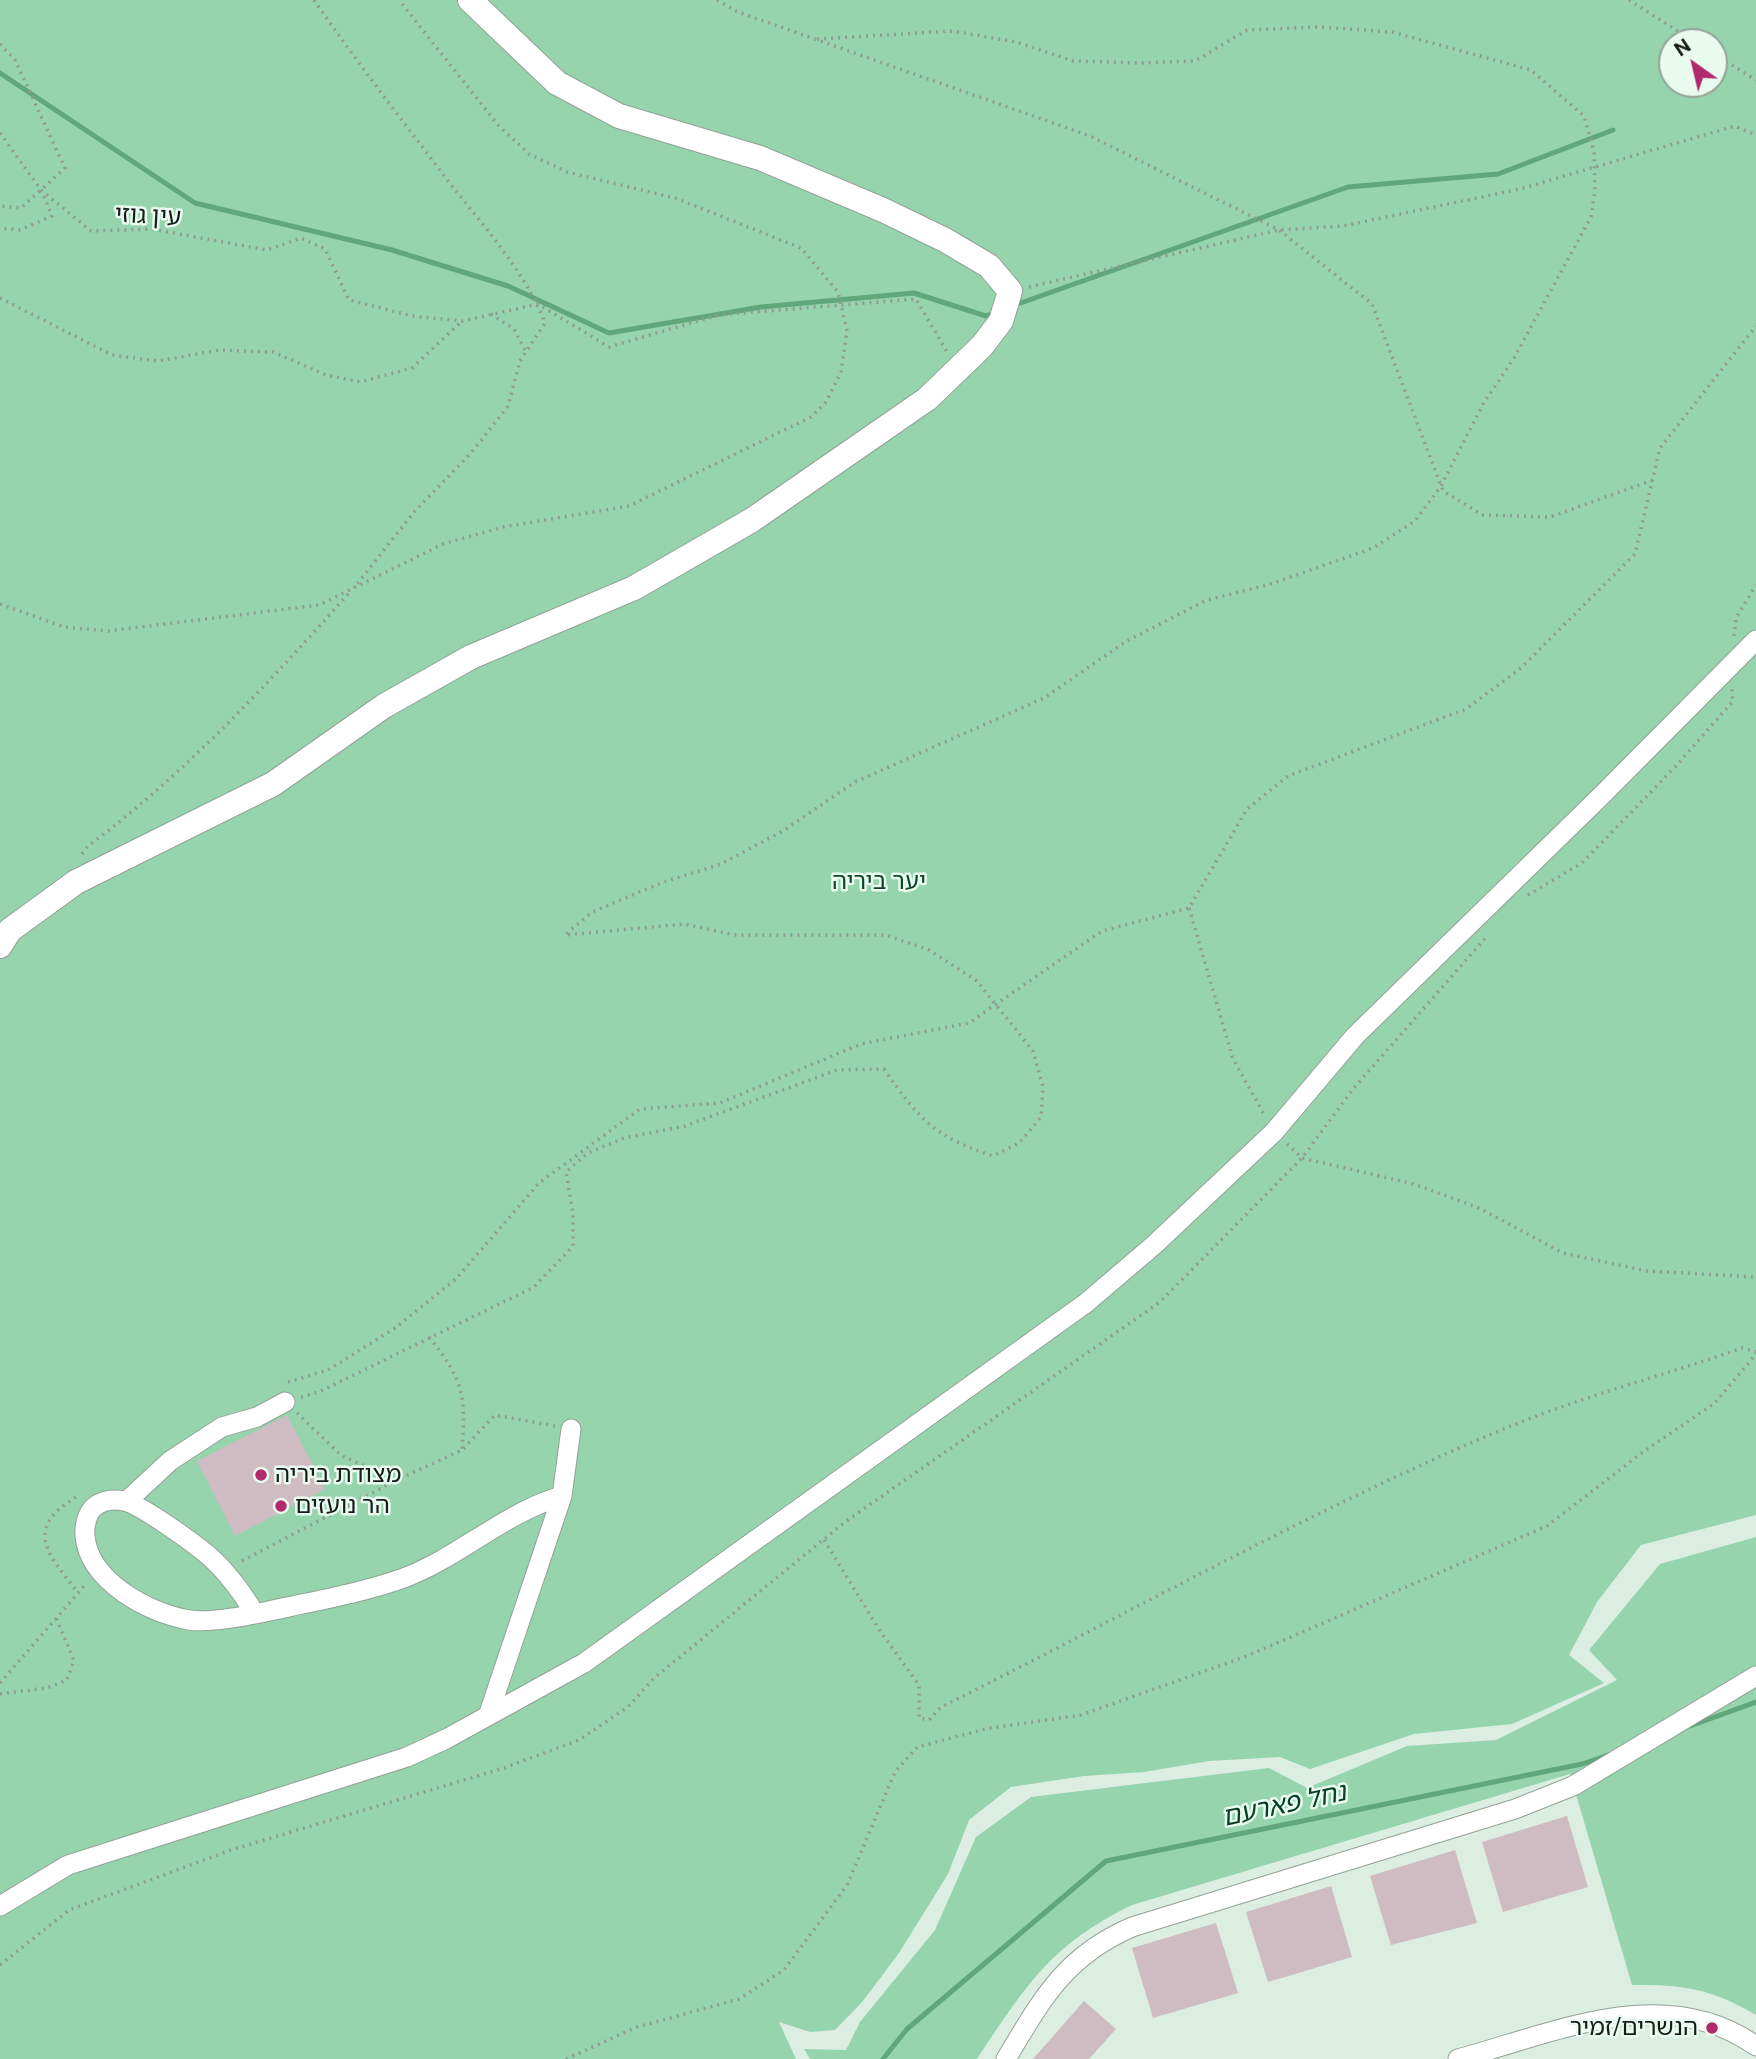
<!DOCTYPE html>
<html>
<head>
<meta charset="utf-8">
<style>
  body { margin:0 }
  #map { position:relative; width:1756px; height:2059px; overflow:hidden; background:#dcede2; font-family:"Public Sans",sans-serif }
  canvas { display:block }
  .north { position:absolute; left:1658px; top:28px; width:70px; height:70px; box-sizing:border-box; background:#e9fbef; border:2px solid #95a299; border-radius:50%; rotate:326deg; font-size:19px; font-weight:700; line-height:28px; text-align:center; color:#161c18 }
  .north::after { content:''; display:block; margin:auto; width:24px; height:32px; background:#b12a6e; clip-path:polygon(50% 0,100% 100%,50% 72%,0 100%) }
</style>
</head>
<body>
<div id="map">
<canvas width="1756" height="2059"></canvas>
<div class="north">N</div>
</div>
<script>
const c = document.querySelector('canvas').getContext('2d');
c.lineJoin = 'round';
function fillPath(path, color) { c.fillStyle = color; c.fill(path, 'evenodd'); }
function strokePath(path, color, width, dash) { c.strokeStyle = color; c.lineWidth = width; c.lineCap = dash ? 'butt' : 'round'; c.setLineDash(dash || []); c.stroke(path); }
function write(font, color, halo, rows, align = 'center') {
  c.font = font + ' "Public Sans","Noto Sans Hebrew",sans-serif'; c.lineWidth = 5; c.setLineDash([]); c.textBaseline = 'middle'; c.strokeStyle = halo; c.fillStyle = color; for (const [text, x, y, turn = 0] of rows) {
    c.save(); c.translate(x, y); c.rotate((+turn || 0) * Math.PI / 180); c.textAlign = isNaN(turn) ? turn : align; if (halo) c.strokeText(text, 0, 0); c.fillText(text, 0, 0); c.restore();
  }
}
fillPath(new Path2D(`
  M0,0h1756v1515l-115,30 -44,57 -28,53 35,28 -92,41 -98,10 -104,35 -30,-12 -71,4 -65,11 -60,4 -73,11 -42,33 -21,54 -49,79 -36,48 -28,29 -25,2 -31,-10 17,37h-796zM1672,42h42v42h-42z
  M1756,1537v478c-43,-26 -74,-31 -124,-30l-62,-211 -438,131c-82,40 -106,81 -155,154h-167l-6,-10 42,1 14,-28 75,-92 41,-93 55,-40 238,-29 38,20 100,-42 89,-6 121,-60 -28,-30 71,-86z`), '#96d4ad');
strokePath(new Path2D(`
  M0,73l195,130 197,47 116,36 101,47 152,-26 153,-14 72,23 10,-4
  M1015,305l333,-118 150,-13 115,-44
  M1690,1726l66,-24
  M883,2059l24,-30 199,-168 476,-97 26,-9`), '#60a77c', 5);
fillPath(new Path2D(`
  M287,1415l38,74 -90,47 -38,-75z
  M1567,1816l21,71 -85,25 -21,-70z
  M1455,1850l22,73 -86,22 -21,-69z
  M1331,1886l21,71 -84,25 -22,-70z
  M1216,1923l22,70 -85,25 -21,-70z
  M1084,2001l32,28 -27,30h-56z`), '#cfbbc2');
const minor = new Path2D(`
  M127,1501l43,-40 52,-34 35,-10 28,-15
  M289,1607c-25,5 -75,17 -100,13 -41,-7 -100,-39 -104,-84 -1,-9 2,-23 9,-29 9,-7 20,-8 30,-6 16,3 71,43 85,55 17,15 34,38 46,58 48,-11 100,-19 146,-35 58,-21 102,-66 161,-83
  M488,1716l74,-220 9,-67
  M0,1906l68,-41 339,-108 39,-18 138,-76 502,-360 68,-58 120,-113 81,-96 247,-241 154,-155
  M1006,2059c36,-60 59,-103 126,-132l383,-118 58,-23 183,-110
  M1458,2059c96,-26 207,-78 298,-13`);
const major = new Path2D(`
  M0,946l10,-16 66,-48 197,-98 111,-78 87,-49 163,-69 118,-68 175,-121 55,-53 19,-25 9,-30 -21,-25 -44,-26 -62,-30 -123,-52 -141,-42 -62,-33 -87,-83`);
strokePath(minor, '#92a297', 21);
strokePath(major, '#92a297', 26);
strokePath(new Path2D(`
  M314,0c44,64 91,124 138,186 34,43 73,86 93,137l-25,38 -12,45 -37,47 -56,58 -61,77
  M717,0l21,12 352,124 189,94 93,74 71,187 40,24 67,2 103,-37
  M1629,0l66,42
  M0,44l15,16 50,108 -44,40 -21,-2
  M1714,54l42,26
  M0,133l41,57 11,26 -32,14 -20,-2
  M41,190l50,41 61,-2 115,21 34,-12 24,11 24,51 63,16 50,5 76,-17 71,43 109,-32 198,-16 31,53
  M1029,287l250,-57 64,-4 177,-37 215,-63 21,9
  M0,298l112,57 46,6 61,-11 54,2 53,23 34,7 52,-14 49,-46
  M491,314l23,15 12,23
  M0,604l64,23 44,4 211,-26 124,-61 60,-17 126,-21 182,-89 15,-15 15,-30 6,-41 -9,-39 -37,-44 -126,-50 -108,-26 -38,-18 -31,-29 -99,-125
  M1734,636l2,-18 20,-33
  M82,854l6,-8c98,-73 180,-162 261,-253
  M1528,895l54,-32 93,-96 58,-66 -1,-12
  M1189,908l44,151 32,57
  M1287,1144l15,14 112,26 65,24 84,45 84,18 109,6
  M429,1337c35,44 37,58 33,113
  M288,1382l40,-12 67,-42 61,-49 83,-96 101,-74 80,-6 141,-59 108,-21 133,-92 87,-23 58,-99 41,-33 178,-67 55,-41 114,-114 25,-106 96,-122
  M301,1397l18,-5 215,-105 39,-41v-33l-7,-41 22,-19 36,-15 61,-12 152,-56 47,-1c35,50 49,67 109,87l26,-13 22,-26 2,-30 -10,-36 -56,-70 -48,-31 -43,-15h-152l-49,-11 -120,11 27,-23 69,-29 60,-19 62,-33 72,-49 189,-84 81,-56 82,-42 64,-16 102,-36 42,-27 26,-35 42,-82 31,-46 77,-141 4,-27 -1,-39 -10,-35 -53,-46 -139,-38 -72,-5 -73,3 -52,31 -55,2 -67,-2 -57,-19 -63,-11 -136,8
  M297,1413l45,43 55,24 65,-30 33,-35 60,11
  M76,1497c-55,34 -26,58 2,96
  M824,1540l56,91 39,54v33l10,2 12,-13c185,-92 370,-197 560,-277 79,-33 161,-54 241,-82l14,4
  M242,1561l155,-81
  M0,1683l86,-99
  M0,1694l47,-6 20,-8 7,-20 -18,-42
  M0,1965l69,-55 162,-60 273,-82 75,-28 49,-33 26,-29 191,-156 315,-220 142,-144 51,-69 135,-154
  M566,2059l71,-32 102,-28 45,-29 63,-85 48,-113 22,-25 68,-18 96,-14 166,-59 300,-130 96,-74 72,-49 41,-49`), '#8f9b93', 3.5, [2, 5]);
strokePath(minor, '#fff', 19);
strokePath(major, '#fff', 24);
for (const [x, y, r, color] of [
  [261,1475,7,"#b12a6e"],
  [281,1506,7,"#b12a6e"],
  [1712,2028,7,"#b12a6e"]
]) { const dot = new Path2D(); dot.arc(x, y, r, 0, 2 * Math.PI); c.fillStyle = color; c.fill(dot); strokePath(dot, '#e9fbef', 2.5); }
write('24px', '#161c18', '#e9fbef', [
  ["עין גוזי",148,216,3]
]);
write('24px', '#0e462a', '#e9fbef', [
  ["יער ביריה",879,882]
]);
write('24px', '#161c18', '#e9fbef', [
  ["מצודת ביריה",275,1475],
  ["הר נועזים",295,1506],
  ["הנשרים/זמיר",1698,2028,"right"]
], 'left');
write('italic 26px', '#054024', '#e9fbef', [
  ["נחל פארעם",1284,1805,-12]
]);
</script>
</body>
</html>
